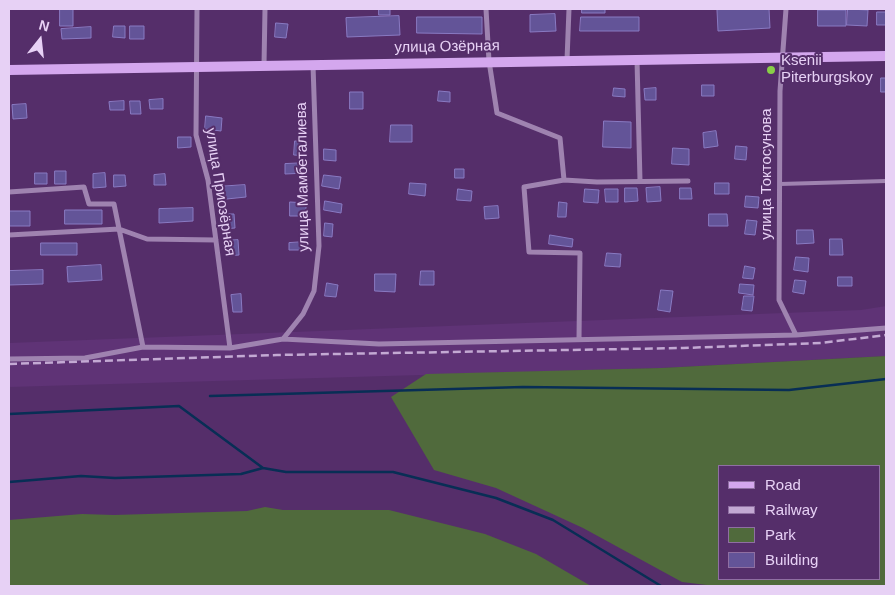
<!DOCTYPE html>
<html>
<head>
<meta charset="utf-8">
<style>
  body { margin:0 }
  #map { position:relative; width:895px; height:595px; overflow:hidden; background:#552e6a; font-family:Arial,sans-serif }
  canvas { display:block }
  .frame { position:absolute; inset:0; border:10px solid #e7d1f5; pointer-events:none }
  .legend { position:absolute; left:718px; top:465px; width:162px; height:115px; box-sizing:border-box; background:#552e6a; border:1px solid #8f6fa2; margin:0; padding:6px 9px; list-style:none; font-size:15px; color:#e7d1f5 }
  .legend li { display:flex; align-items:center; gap:10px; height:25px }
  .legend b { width:25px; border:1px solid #8f6fa2 }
  .north { position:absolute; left:15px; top:15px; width:50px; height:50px; -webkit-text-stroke:4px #552e6a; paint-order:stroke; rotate:16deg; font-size:14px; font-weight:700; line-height:20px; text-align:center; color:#e7d1f5 }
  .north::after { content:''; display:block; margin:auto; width:18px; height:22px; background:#e7d1f5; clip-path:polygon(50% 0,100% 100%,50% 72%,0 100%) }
</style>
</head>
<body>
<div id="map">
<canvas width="895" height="595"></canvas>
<div class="frame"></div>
<ul class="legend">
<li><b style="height:6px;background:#d4a7ee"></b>Road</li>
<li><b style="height:6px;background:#c3a9d3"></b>Railway</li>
<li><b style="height:14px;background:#506a3c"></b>Park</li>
<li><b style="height:14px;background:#635498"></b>Building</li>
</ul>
<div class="north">N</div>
</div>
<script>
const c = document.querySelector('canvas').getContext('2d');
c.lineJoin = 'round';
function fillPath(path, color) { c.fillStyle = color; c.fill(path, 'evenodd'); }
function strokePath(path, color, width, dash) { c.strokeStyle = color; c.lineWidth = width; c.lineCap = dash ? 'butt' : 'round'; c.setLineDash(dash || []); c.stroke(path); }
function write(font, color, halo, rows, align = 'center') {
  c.font = font + ' Arial,sans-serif'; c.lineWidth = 4; c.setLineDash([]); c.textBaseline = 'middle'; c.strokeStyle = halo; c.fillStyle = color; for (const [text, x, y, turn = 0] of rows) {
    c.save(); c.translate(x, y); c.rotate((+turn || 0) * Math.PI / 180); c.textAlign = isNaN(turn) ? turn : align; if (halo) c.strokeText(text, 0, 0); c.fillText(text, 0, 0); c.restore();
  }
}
fillPath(new Path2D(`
  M886,306v50l-225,12 -652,19v-44l852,-33z`), '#5f3376');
fillPath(new Path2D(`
  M886,356v230h-171l-33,-4 -99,-54 -87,-40 -62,-18 -43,-73 35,-23 235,-6zM719,466h160v113h-160z
  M265,507l18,3h106l96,24 51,20 55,32h-582v-66l73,-6 32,1 133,-4z`), '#506a3c');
strokePath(new Path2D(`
  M210,396l313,-9 266,3 97,-11
  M9,414l170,-8 84,62
  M9,482l72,-6 34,2 126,-4 22,-6 23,4h107l103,26 57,22 108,66`), '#082e55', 2.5);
const building = new Path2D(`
  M60,9h13v17h-13z
  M379,9h11v6h-11z
  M582,9h23v4h-23z
  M743,9h26l1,19 -52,3 -1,-21z
  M848,9l20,1 -1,16 -20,-1z
  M818,10h28v16h-28z
  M877,12h9v13h-9z
  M555,14l1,17 -26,1v-17z
  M399,16l1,19 -53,2 -1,-19z
  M417,17h65v17l-65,-1z
  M581,17h58v14h-59z
  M276,23l12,1 -2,14 -11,-1z
  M114,26h11v12l-12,-1z
  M130,26h14v13h-14z
  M91,27v11l-29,1 -1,-10z
  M881,78h5v14h-5z
  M702,85h12v11h-12z
  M614,88l11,1v8l-12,-1z
  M656,88v12h-11l-1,-11z
  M439,91l11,1v10l-12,-1z
  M350,92h13v17h-13z
  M163,99v10h-13l-1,-9z
  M124,101v9h-14l-1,-8z
  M130,101h10l1,13h-10z
  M26,104l1,14 -14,1 -1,-14z
  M206,116l16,2 -1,13 -16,-2z
  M604,121l27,1v26l-28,-1z
  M391,125h21v17h-22z
  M716,131l2,15 -14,2 -1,-15z
  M178,137h13v10l-13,1z
  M295,141l12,1 -1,14 -12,-1z
  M736,146l11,1 -1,13 -11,-1z
  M673,148l16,1v16l-17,-1z
  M324,149l12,1v11l-12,-1z
  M307,163v10l-22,1v-10z
  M455,169h9v9h-9z
  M55,171h11v13h-11z
  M35,173h12v11h-12z
  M105,173l1,14 -13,1v-14z
  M165,174l1,11h-12v-10z
  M114,175h11l1,11 -12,1z
  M324,175l17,2 -2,12 -17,-3z
  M410,183l16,1 -1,12 -16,-2z
  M715,183h14v11h-14z
  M245,185l1,12 -29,3 -1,-13z
  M660,187l1,14 -14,1 -1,-14z
  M625,188h12l1,13 -13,1z
  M680,188h11l1,11h-12z
  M458,189l14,2 -1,10 -14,-1z
  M585,189l14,1 -1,13 -14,-1z
  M605,189h13v13h-12z
  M746,196l13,1 -1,11 -13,-1z
  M325,201l17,3 -1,9 -17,-3z
  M290,202l16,1v13h-16z
  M559,202l8,1 -1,14h-8z
  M498,206l1,12 -14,1 -1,-12z
  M193,208v13l-34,2v-14z
  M65,210h37v14h-37z
  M9,211h21v15h-21z
  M223,214h11l1,14 -12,1z
  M709,214h18l1,12h-19z
  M747,220l10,1 -2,14 -10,-1z
  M325,223l8,1 -1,13 -8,-1z
  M797,230h16l1,13 -17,1z
  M550,235l23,4 -1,8 -23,-3z
  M830,239h12l1,16h-13z
  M238,240l1,15 -12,1 -2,-15z
  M305,242v8h-16v-7z
  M41,243h36v12h-36z
  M607,253l14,1 -1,13 -15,-1z
  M796,257l13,1 -1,14 -14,-2z
  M101,265l1,15 -34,2 -1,-15z
  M745,266l10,2 -2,11 -10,-1z
  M43,270v14l-34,1v-14z
  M421,271h13v14h-14z
  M375,274h21l-1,18 -20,-1z
  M838,277h14v9h-14z
  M795,280l11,1 -2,13 -11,-2z
  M327,283l11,2 -2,12 -11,-1z
  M740,284l14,1 -1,10 -14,-2z
  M661,290l12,1 -3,21 -12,-2z
  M241,294l1,18h-9l-2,-17z
  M744,296h10l-2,15 -10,-1z`);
fillPath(building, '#635498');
strokePath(building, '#897ac2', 1);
strokePath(new Path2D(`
  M780,184l106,-3`), '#9f83b0', 4);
strokePath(new Path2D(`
  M197,9l-1,126 12,45 22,168
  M486,9l3,52 8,52 63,25 4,42 -40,7 5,65 51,1 -1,86
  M786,9l-6,82 -1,209 17,35
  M567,60l2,-51
  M637,60l3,121
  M264,65l1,-56
  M564,180l33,2 91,-1
  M9,192l75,-5 5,17h25l29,143
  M9,235l110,-6 28,10 69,1
  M283,339l20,-25 11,-23 5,-45 -6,-181
  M9,359l76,-1 58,-11 87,1 53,-9 96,5 417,-9 90,-7`), '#9f83b0', 5);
strokePath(new Path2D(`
  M9,70l877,-14`), '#d4a7ee', 10);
strokePath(new Path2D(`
  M9,364l268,-9 406,-7 138,-5 65,-8`), '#c3a9d3', 2.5, [8, 4]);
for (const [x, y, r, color] of [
  [771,70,5,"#89cf48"]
]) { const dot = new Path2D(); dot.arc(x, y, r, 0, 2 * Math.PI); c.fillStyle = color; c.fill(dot); strokePath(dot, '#552e6a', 2); }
write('15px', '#e7d1f5', '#552e6a', [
  ["улица Озёрная",447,47,-1],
  ["улица Токтосунова",767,174,-90],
  ["улица Мамбеталиева",303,177,-91],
  ["улица Приозёрная",220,192,81]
]);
write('15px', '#e7d1f5', '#552e6a', [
  ["Ksenii",781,61],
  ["Piterburgskoy",781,78]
], 'left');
</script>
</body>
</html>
